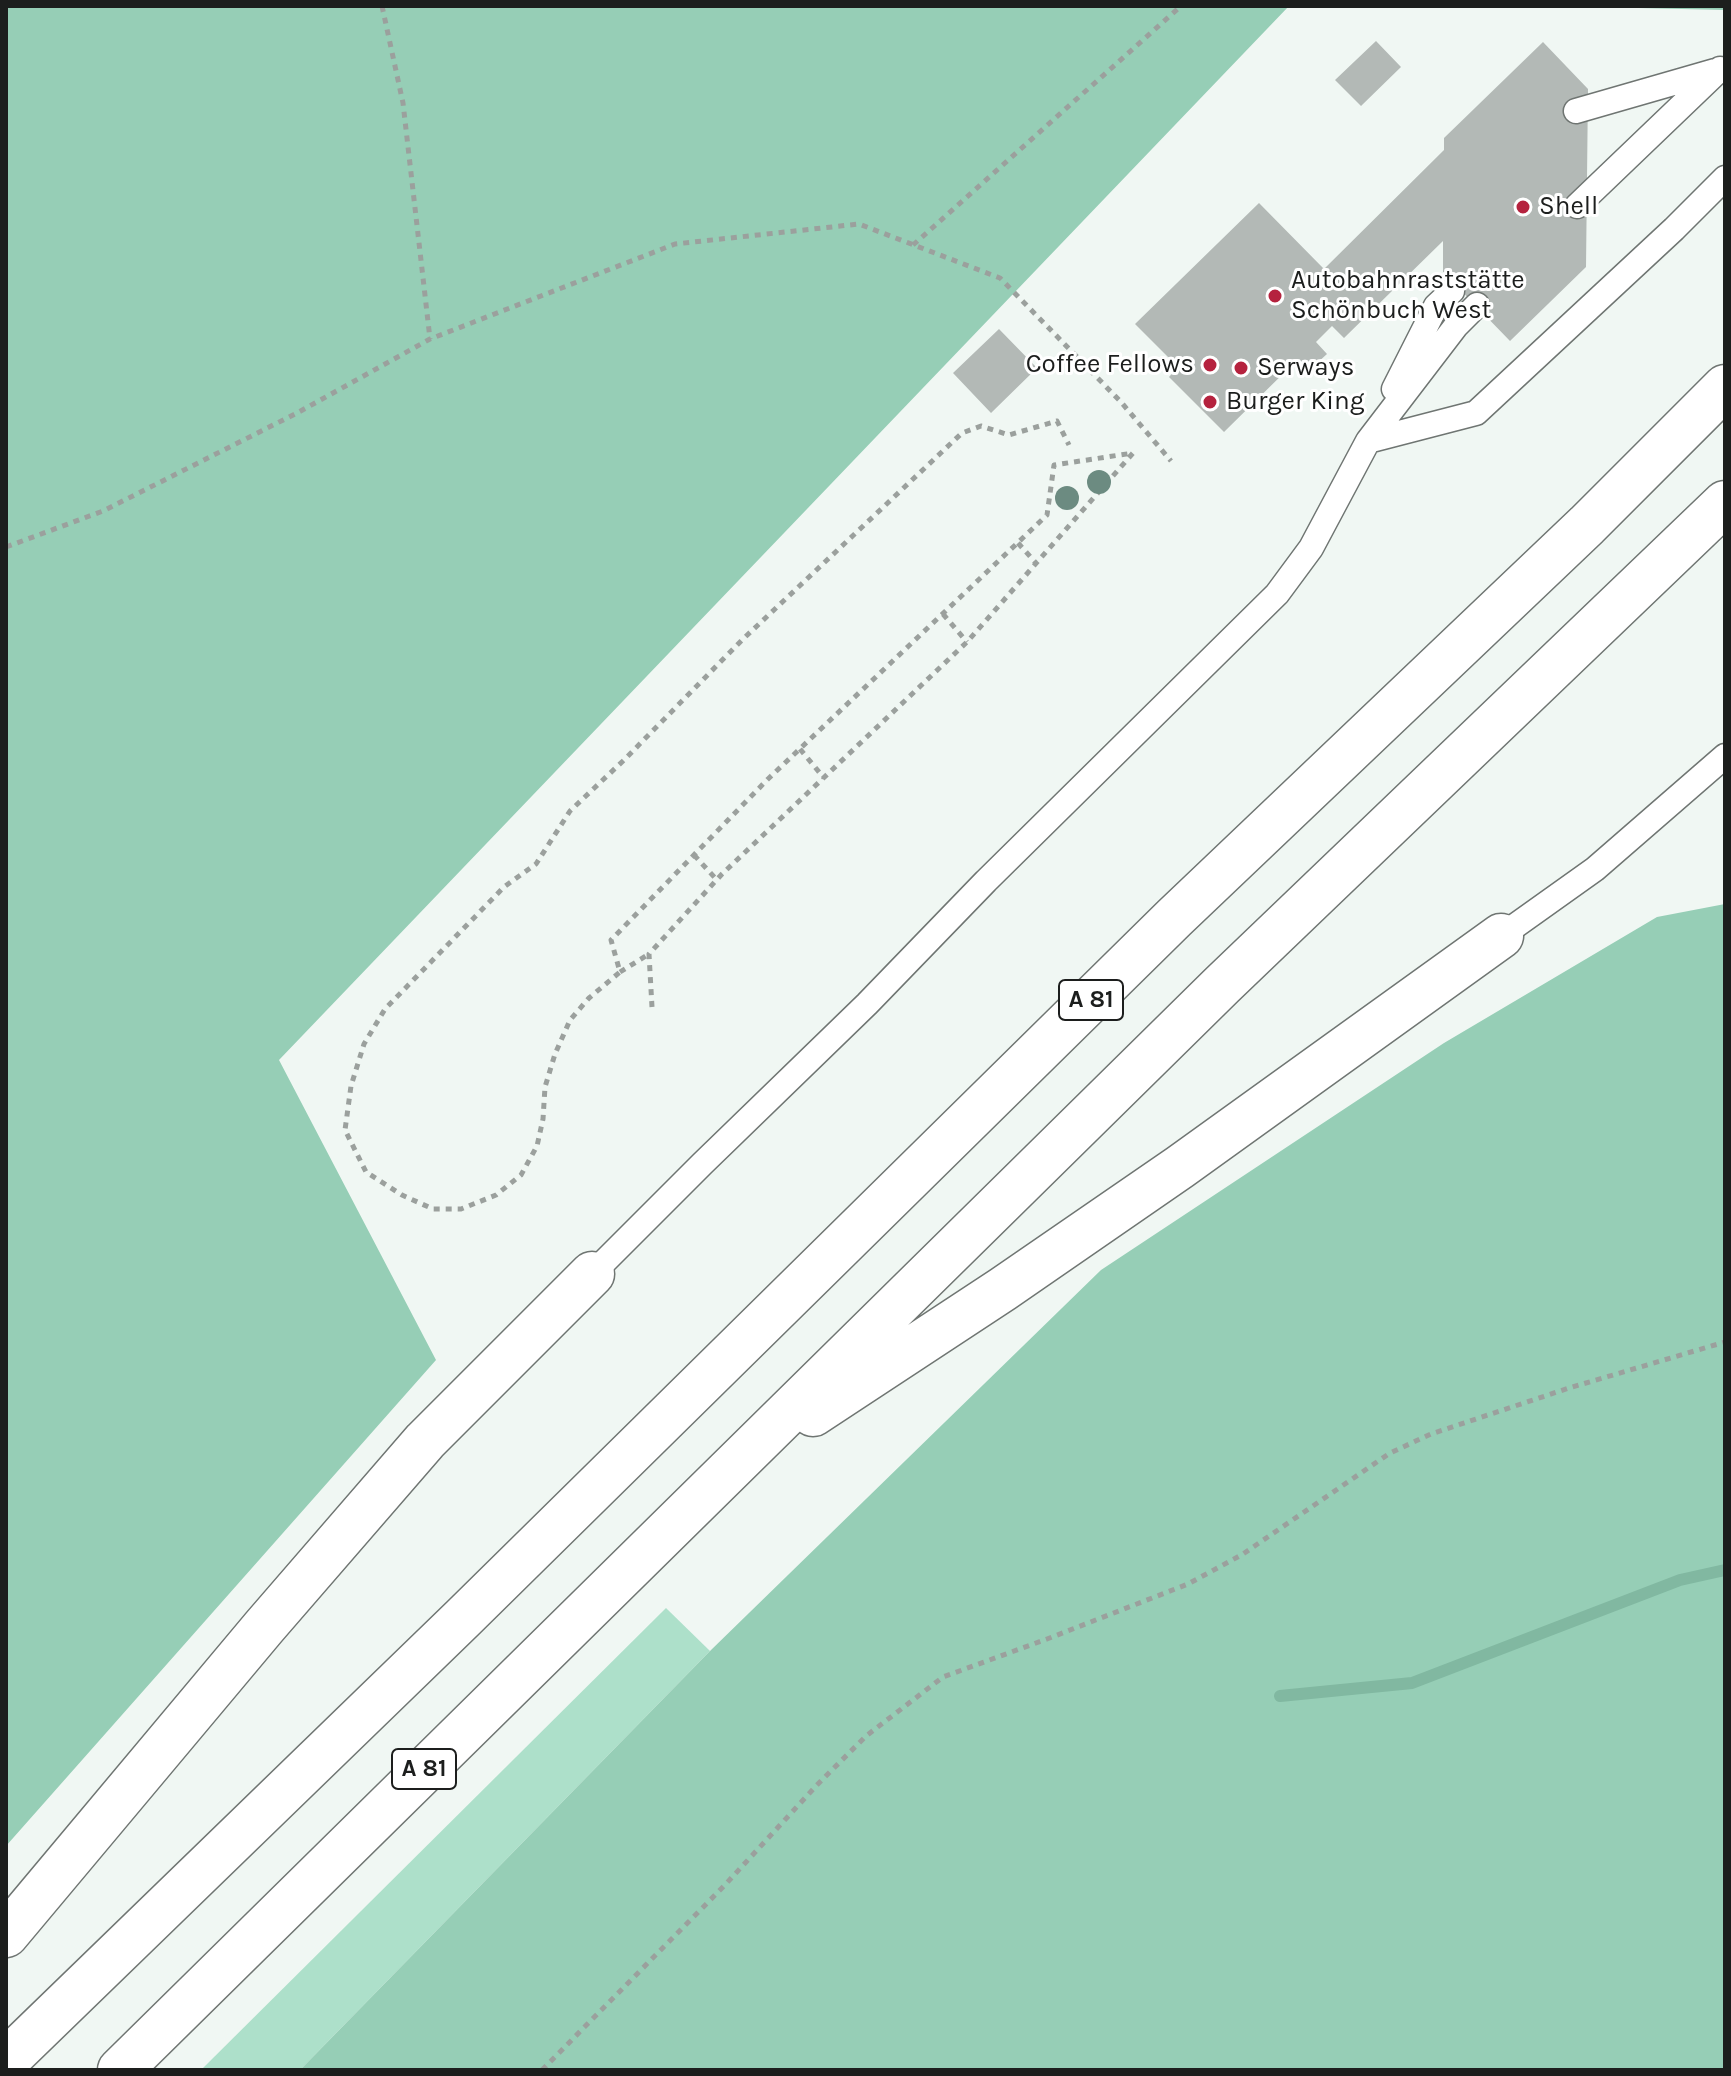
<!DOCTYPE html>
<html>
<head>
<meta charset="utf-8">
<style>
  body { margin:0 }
  #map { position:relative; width:1731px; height:2076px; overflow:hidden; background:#f0f7f3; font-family:Karla,sans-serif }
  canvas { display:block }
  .frame { position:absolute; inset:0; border:8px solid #1c1e1d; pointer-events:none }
</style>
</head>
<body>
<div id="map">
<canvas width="1731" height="2076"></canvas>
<div class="frame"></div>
</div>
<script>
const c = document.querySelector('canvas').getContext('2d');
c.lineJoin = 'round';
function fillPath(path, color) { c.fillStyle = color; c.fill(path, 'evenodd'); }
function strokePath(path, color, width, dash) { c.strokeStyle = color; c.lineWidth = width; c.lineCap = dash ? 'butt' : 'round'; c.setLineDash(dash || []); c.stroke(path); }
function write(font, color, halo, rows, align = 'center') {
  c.font = font + ' Karla,sans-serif'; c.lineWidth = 6; c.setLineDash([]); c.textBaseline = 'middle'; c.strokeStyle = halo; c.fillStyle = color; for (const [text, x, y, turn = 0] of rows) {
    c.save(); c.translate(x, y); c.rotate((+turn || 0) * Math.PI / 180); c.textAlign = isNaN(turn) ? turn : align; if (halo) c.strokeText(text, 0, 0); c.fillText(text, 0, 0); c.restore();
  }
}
fillPath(new Path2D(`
  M666,1608l44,43 -410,419h-99z`), '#ade0ca');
fillPath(new Path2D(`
  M6,6h1283l-1010,1054 157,300 -430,486z
  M1551,6h174v4z
  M1725,904v1166h-1425l410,-419 391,-381 343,-227 213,-126z`), '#96ceb6');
strokePath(new Path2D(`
  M1280,1696l132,-13 268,-103 45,-10`), '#81b8a1', 12);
fillPath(new Path2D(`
  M1376,41l25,26 -40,39 -26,-26z
  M1543,42l45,47 -2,178 -76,74 -67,-69v-31l-99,97 -12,-12 -16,16 11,12 -22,20 -11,-11 -70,69 -55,-55 9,-10 -43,-43 124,-121 65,66 120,-119v-12z
  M999,329l38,39 -46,45 -38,-40z`), '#b3b9b6');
const service = new Path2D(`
  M1576,111l139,-40
  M1577,206l143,-137
  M1394,389l42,-83 16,-15
  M1368,441l88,-115 21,-21
  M1501,936l94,-67 130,-113
  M592,1274l110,-110 165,-160 119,-123 291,-287 34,-46 57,-107 108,-28 198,-184 51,-51`);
const motorway = new Path2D(`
  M813,1414l190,-125 177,-122 321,-231
  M6,1935l258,-308 161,-186 167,-167
  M6,2061l457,-443 711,-700 413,-393 138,-138
  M120,2070l1102,-1085 503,-482`);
strokePath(service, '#6f7572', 27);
strokePath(motorway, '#6f7572', 47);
strokePath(new Path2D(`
  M382,6l21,97 27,236
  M913,245l268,-239
  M1018,543l18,20
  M6,547l97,-36 194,-98 133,-74 245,-95 184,-20 141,54 121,124 50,59
  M943,614l24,28
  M800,749l24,29
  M694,855l23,25
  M620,972l29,-18
  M652,1007l-3,-53 73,-80 245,-232 166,-189 -79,12 -7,50 -279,264 -157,161 9,32 -31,26 -19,22 -15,34 -10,33 -2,32 -6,27 -16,29 -25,20 -35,14h-28l-31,-14 -36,-23 -21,-42 6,-44 13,-42 21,-35 119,-122 32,-23 34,-53 54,-51 118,-120 220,-207 19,-7 28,9 48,-14 12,24
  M542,2070l182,-184 92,-100 50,-50 77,-59 104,-38 141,-55 55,-30 147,-101 41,-19 138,-46 156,-46`), '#9ba09d', 5, [6, 6]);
strokePath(service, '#fff', 24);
strokePath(motorway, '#fff', 44);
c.fillStyle = '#6c8b81';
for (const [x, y] of [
  [1099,482],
  [1067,498]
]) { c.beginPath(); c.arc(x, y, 12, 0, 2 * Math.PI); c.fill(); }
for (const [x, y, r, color] of [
  [1523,207,8,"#b5223e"],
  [1275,296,8,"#b5223e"],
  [1210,365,8,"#b5223e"],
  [1241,368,8,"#b5223e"],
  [1210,402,8,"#b5223e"]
]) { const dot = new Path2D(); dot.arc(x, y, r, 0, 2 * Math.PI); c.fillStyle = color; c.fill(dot); strokePath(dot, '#fff', 3); }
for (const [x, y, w] of [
  [1091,1000,64],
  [424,1769,64]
]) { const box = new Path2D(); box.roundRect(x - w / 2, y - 20, w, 40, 6); c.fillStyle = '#fff'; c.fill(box); strokePath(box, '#1c1e1d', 2); }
write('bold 24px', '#1c1e1d', null, [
  ["A 81",1091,1000],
  ["A 81",424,1769]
]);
write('26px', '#1c1e1d', '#fff', [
  ["Shell",1539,207],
  ["Autobahnraststätte",1291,281],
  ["Schönbuch West",1291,311],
  ["Coffee Fellows",1194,365,"right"],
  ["Serways",1257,368],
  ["Burger King",1226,402]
], 'left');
</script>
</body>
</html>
